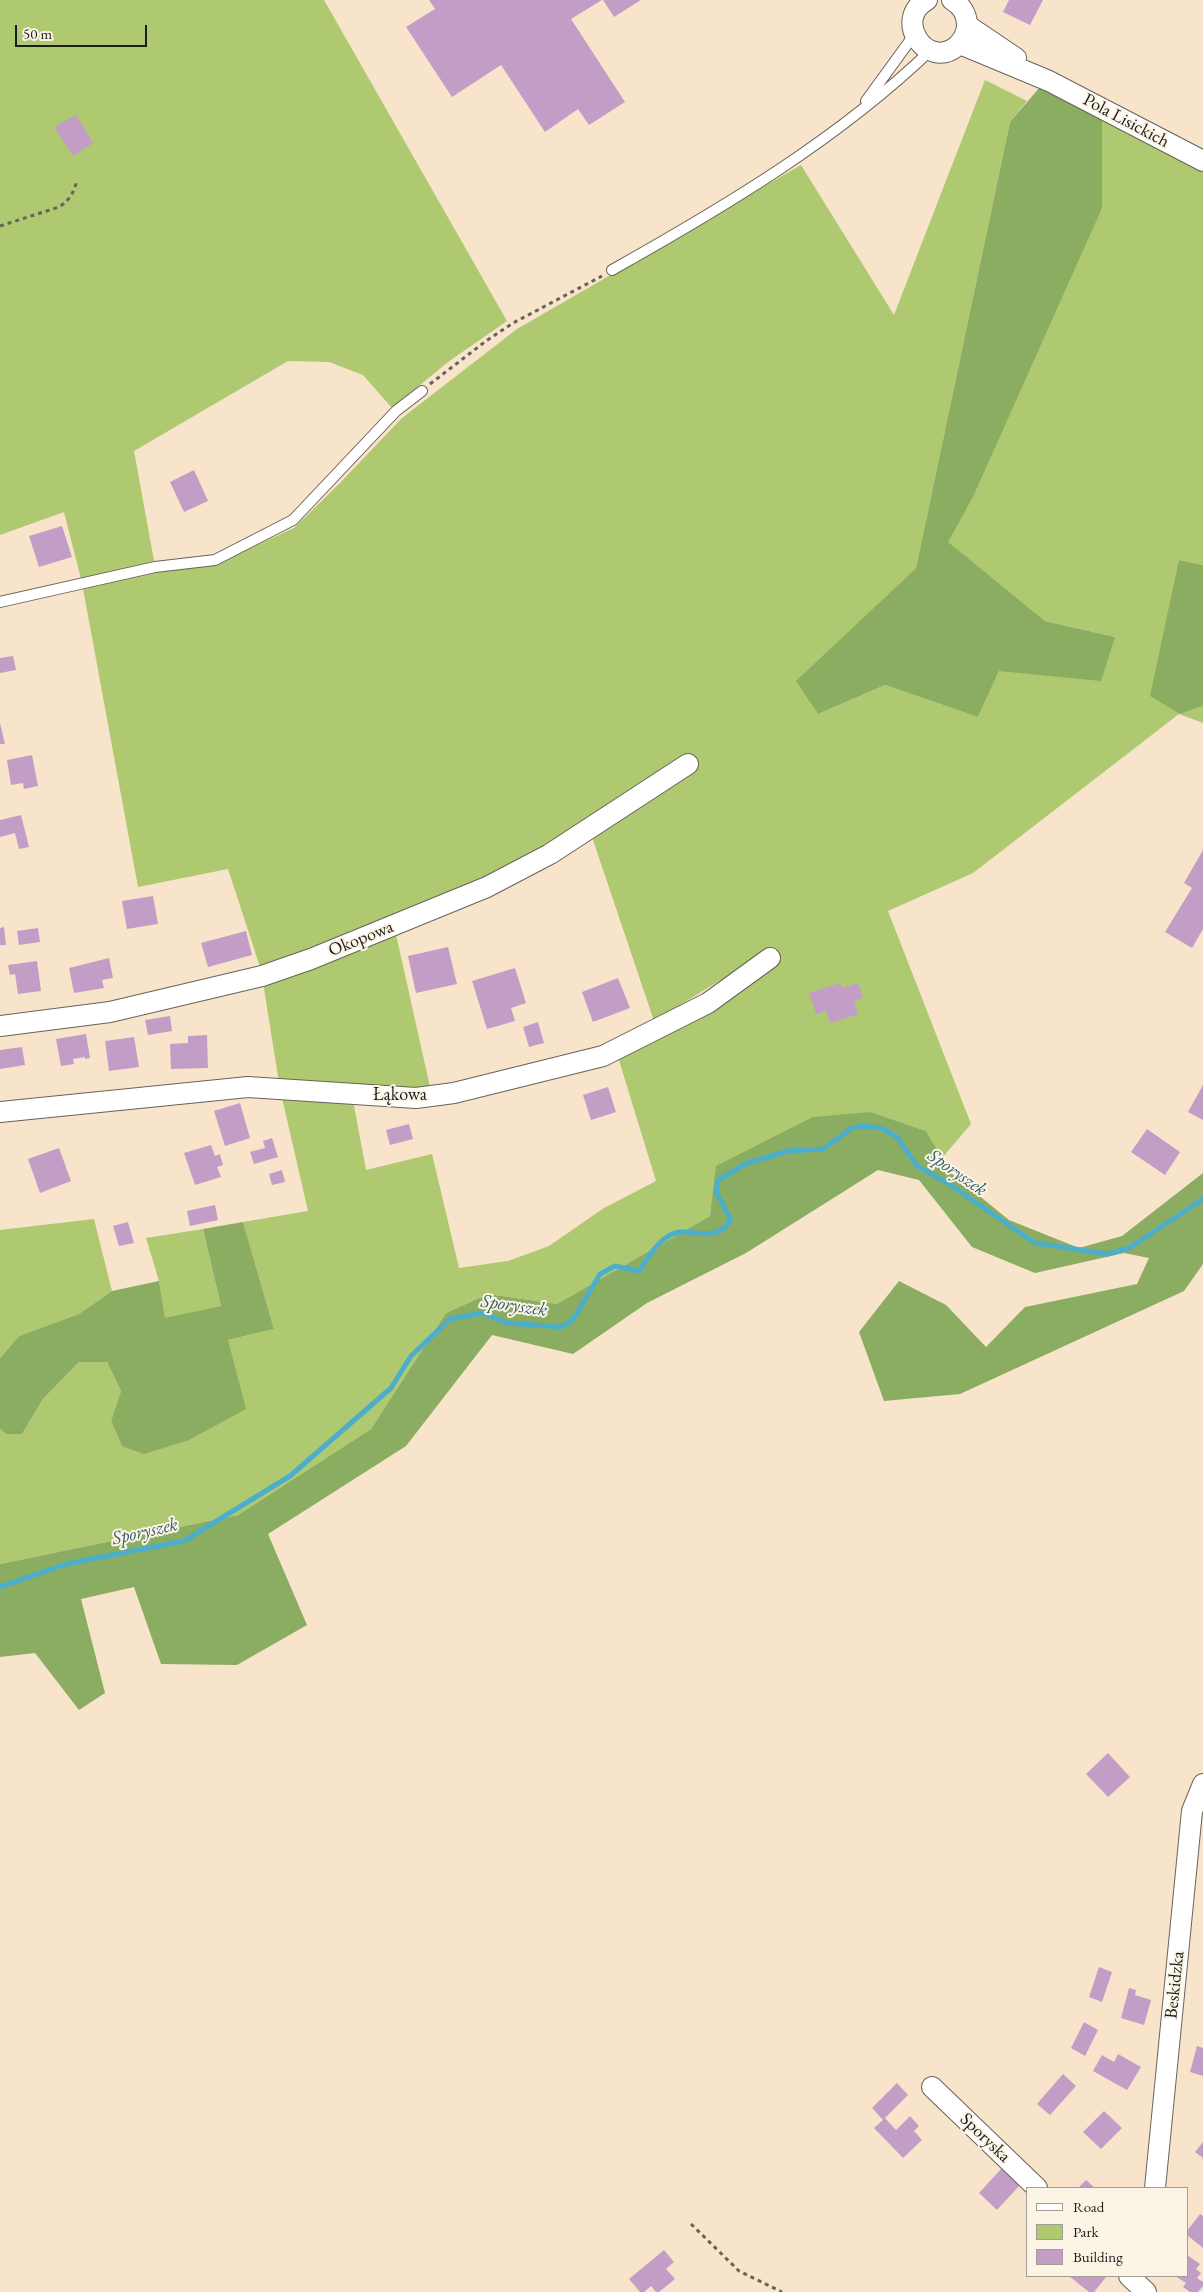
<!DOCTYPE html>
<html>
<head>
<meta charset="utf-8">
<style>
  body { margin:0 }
  #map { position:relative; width:1203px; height:2292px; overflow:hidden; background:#f7e4cb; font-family:"EB Garamond",serif }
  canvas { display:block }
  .legend { position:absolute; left:1026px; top:2187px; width:162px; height:90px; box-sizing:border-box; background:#fcf5e5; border:1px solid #a29e95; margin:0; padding:6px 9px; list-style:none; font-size:15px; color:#1c1c1c }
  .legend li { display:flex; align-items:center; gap:10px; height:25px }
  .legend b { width:25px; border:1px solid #a29e95 }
  .scale { position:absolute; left:15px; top:25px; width:132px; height:22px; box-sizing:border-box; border:2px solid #1c1c1c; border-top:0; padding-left:6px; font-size:15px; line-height:18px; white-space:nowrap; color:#1c1c1c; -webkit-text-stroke:4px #fcf5e5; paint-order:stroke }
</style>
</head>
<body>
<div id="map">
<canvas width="1203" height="2292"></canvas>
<ul class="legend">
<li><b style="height:6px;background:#fff"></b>Road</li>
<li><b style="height:14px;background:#aec96f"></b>Park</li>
<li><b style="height:14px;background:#c29ec7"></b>Building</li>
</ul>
<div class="scale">50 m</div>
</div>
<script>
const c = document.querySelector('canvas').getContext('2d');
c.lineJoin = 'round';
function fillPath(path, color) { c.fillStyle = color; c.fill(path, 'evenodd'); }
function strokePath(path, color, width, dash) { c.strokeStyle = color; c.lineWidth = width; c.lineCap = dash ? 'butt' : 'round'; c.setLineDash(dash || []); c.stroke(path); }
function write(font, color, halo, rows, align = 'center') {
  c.font = font + ' "EB Garamond",serif'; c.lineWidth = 4; c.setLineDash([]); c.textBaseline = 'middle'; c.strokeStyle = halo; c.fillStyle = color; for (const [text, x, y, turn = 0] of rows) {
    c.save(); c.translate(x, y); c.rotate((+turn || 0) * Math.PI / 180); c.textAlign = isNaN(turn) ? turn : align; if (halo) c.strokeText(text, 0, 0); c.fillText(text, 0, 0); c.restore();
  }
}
fillPath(new Path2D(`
  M0,0h324l183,321 -59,41 -56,46 -29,-33 -34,-13 -41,-1 -154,90 21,115 61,-2 78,-36 45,-44 63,-66 115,-89 284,-164 93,150 91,-235 42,21 -17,21 -94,446 -119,113 21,33 67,-29 93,32 21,-46 116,-34 -70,-16 -98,-79 25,-43 68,-412 163,79v399l-24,-5 1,154 23,-8v17l-24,-9 -206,159 -85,38 83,213 -29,34 -16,-27 -55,-19 -154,54 -7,50 -153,88 -69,-10 -42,19 -75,116 -133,86 -238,49v-135l6,5h16l21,-35 36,-37h28l14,29 -10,30 11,25 106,-106 46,-11 -31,-107 65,-11 -28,-122 -18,-113 133,-46 37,166 -80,-1 14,75 66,-16 27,114 49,-7 41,-15 55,-38 52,-27 -38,-124 153,-108 -117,72 -62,-184 -43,12 -63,31 -225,90 -33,-101 -90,18 -56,-304 -18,-71 -64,23z
  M94,1219l18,72 -33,23 -60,22 -19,22v-128z
  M203,1229l18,77 -56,13 -6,-38 -13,-43z`), '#aec96f');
fillPath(new Path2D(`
  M1040,87l62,33v88l-130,291 -24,43 97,79 70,16 -14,44 -102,-10 -21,46 -93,-32 -67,29 -22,-33 120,-113 94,-446z
  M1179,560l24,5v141l-23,8 -30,-18z
  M871,1112l55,19 25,42 58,47 70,28 43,-12 81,-63v91l-19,27 -224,103 -76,7 -25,-69 40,-51 47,24 40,42 39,-40 112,-23 12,-26 -25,-5 -89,20 -63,-26 -53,-67 -41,-10 -132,83 -99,50 -74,51 -81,-19 -86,111 -138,88 39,91 -70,40 -76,-1 -27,-77 -53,12 24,94 -26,17 -44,-57 -35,4v-93l238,-49 133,-86 75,-116 42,-19 69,10 153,-88 6,-50 97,-49z
  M243,1222l31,107 -46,11 18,69 -57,31 -45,14 -22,-8 -11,-25 10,-30 -14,-29h-28l-36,37 -21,35h-16l-6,-5v-71l19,-22 60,-22 33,-23 47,-10 6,37 56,-12 -18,-77z`), '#8aad62');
strokePath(new Path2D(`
  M0,1587l66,-23 118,-23 106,-65 101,-88 20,-32 39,-37 32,-6 25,10 54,4 12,-7 27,-46 15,-8 24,5c8,-12 16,-26 28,-34 21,-15 45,11 64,-17l-15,-28 2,-12 29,-17 41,-12 35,-2 29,-21 10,-2 19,2 16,9 20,29 32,18 86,59 73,11 21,-6 74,-49`), '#4daecc', 5);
fillPath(new Path2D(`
  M429,0h173l-31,19 54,83 -36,23 -11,-16 -33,23 -44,-67 -49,32 -46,-70 29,-18z
  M603,0h38l-27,17z
  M1009,0h34l-13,25 -27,-13z
  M76,115l17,28 -20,13 -19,-29z
  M194,470l14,31 -24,11 -14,-30z
  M62,526l10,31 -33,10 -10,-31z
  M13,656l3,14 -16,3v-15z
  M0,723l5,21h-5z
  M32,755l6,31 -14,3 -1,-6 -12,2 -4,-25z
  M21,815l8,32 -10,2 -4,-16 -15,4v-17z
  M1203,850v79l-11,19 -27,-16 27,-44 -8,-5z
  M153,896l5,28 -31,5 -5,-28z
  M4,927l2,18h-6v-17z
  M38,928l2,14 -21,3 -2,-14z
  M246,931l6,24 -44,12 -7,-24z
  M448,947l9,37 -41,9 -8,-37z
  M109,958l4,20 -11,2 2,8 -30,5 -5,-25z
  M37,961l4,30 -23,3 -3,-20 -5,1 -2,-10z
  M515,968l11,35 -15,5 4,13 -28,8 -15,-48z
  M618,978l12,30 -37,14 -11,-30z
  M841,983l1,5 16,-5 5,15 -9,3 4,13 -28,9 -4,-12 -10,3 -7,-21z
  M170,1016l2,15 -24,4 -3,-15z
  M538,1022l6,21 -15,4 -6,-20z
  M86,1034l4,24 -5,1v-2l-12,2 1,5 -13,2 -5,-27z
  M207,1035l1,33 -37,1 -1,-25 18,-1v-7z
  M134,1037l5,30 -30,4 -4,-30z
  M22,1047l3,18 -25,4v-19z
  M1203,1085v35l-15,-8z
  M608,1087l8,25 -25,8 -8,-25z
  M240,1103l10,35 -25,8 -11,-35z
  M409,1124l4,15 -23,6 -4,-15z
  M1147,1129l33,23 -15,23 -34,-23z
  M272,1138l6,19 -24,7 -4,-12 15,-4 -2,-7z
  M211,1145l4,11 5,-2 3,11 -6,2 4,10 -26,8 -11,-32z
  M59,1148l12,33 -31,12 -12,-34z
  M282,1170l3,12 -13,3 -3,-11z
  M215,1205l3,15 -28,6 -3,-15z
  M128,1222l6,21 -15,3 -6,-20z
  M1108,1753l22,24 -22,20 -22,-23z
  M1099,1967l13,5 -10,30 -13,-5z
  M1129,1988l7,2 -1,5 16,5 -7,25 -23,-7z
  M1084,2022l14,8 -13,26 -14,-8z
  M1197,2046l6,2v28l-13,-4z
  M1118,2054l23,13 -14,23 -34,-19 9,-16 12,7z
  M1063,2074l13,12 -26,29 -13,-11z
  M897,2083l11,12 -23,23 11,12 14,-14 9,10 -5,5 8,9 -19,18 -29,-30 9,-8 -11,-12z
  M1104,2111l18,17 -21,21 -18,-17z
  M1203,2142v16l-8,-6z
  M1002,2168l18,17 -23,25 -18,-17z
  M1086,2180l9,8h-17z
  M1200,2214l3,2v32l-16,-13v-4z
  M664,2250l10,12 -8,7 9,10 -16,13h-3l-5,-6 -7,6h-4l-11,-13z
  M1187,2255l13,9 -4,5 5,4 -4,5 6,4v4l-5,6h-8l-7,-5 3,-4 -11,-7h12z
  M1069,2276h38l-13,16h-5z`), '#c29ec7');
const service = new Path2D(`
  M866,101l48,-66
  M612,270c112,-63 225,-130 319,-220
  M0,602l155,-35 60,-7 78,-40 103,-109 26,-20`);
const minor = new Path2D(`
  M927,0c-35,19 0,71 30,46 6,-6 10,-13 10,-21 0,-11 -6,-20 -15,-25
  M967,25l49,33
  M960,44l89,37 154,80
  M0,1026l110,-14 152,-36 49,-17 176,-72 63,-33 138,-90
  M0,1112l248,-25 168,11 38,-5 149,-37 105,-53 62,-45
  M932,2087l105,101
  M1155,2188l37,-377 11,-27
  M1129,2276l17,16`);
strokePath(service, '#696259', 12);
strokePath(minor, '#696259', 22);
strokePath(new Path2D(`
  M0,226l59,-19c11,-7 15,-15 18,-27
  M430,384l56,-43 27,-18 89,-47
  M691,2224l48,47 43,21`), '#696259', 3, [4, 4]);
strokePath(service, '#fff', 10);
strokePath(minor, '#fff', 20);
write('18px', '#1c1c1c', '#fcf5e5', [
  ["Pola Lisickich",1126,121,28],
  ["Okopowa",361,939,-22],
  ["Łąkowa",400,1095],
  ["Beskidzka",1175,1985,-84],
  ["Sporyska",985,2138,44]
]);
write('italic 19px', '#325e6b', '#fcf5e5', [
  ["Sporyszek",957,1173,35],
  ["Sporyszek",514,1306,8],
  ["Sporyszek",145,1532,-13]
]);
</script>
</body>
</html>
